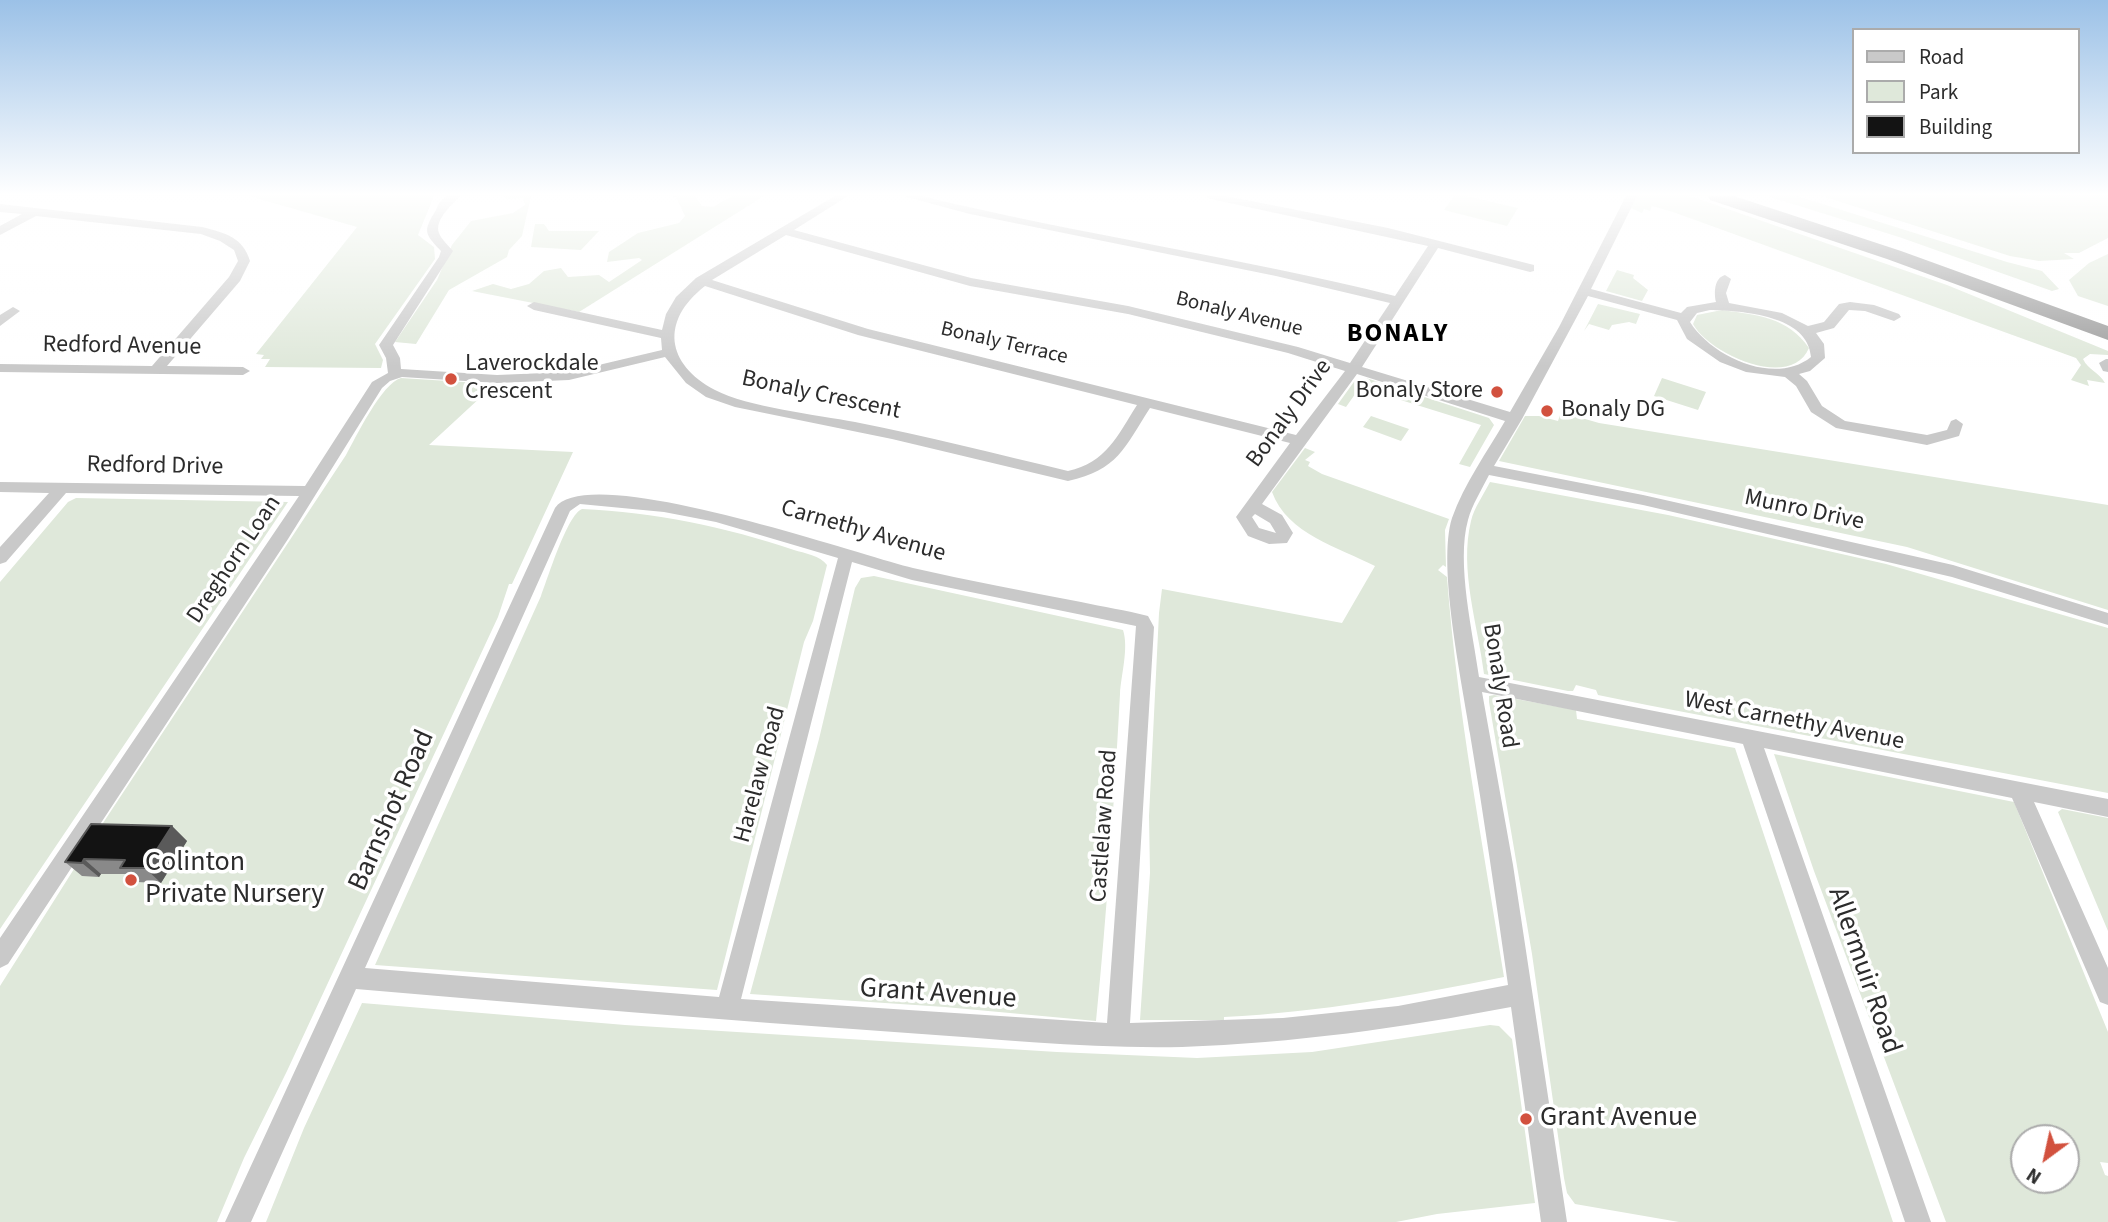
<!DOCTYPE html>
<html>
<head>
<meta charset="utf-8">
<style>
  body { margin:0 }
  #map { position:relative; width:2108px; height:1222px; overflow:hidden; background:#fff; font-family:"Source Sans 3",sans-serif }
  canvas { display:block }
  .legend { position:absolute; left:1852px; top:28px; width:228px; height:126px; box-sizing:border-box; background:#fff; border:2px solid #ababab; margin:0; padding:9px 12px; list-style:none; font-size:21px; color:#2c2c2c }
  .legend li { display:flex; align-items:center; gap:14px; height:35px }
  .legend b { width:35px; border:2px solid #ababab }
  .north { position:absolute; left:2010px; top:1124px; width:70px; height:70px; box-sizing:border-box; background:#fff; border:2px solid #ababab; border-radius:50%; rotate:213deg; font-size:19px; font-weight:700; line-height:28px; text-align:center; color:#2c2c2c }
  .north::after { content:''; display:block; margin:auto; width:24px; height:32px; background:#d2513e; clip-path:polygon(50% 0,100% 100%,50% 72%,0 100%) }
</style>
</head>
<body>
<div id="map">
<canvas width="2108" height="1222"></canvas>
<ul class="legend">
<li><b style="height:9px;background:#c9c9c9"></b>Road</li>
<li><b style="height:19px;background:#dfe8da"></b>Park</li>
<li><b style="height:19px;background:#131313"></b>Building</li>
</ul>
<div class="north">N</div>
</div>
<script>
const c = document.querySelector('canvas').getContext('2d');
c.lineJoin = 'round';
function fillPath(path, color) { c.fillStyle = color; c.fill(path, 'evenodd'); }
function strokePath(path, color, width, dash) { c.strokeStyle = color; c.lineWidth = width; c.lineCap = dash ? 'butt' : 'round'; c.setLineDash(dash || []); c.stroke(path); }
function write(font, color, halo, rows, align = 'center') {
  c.font = font + ' "Source Sans 3",sans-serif'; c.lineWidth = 7; c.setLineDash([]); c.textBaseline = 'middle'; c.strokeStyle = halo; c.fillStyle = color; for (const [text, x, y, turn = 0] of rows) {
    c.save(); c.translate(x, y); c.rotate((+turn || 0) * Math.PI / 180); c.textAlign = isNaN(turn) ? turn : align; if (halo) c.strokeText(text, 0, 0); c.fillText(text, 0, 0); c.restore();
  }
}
fillPath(new Path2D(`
  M249,196h185l-16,39 16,12 1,12 -60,85 8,16 -2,8 -116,-1 5,-8h-9l3,-4 -8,-1 101,-127z
  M504,196h27l-9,40 -13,14 -2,7 -58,33 -33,54 -21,-2 42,-62 15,-35 19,-24 42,-8 12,-8 -2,-7 -17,1z
  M673,196h22l7,10 11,1 19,-11h32l-185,116 -107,-21 21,-7 18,5 18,-5 15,-13 17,-3 7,9 31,-2 10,7 33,-22 -3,-2 -32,4 2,-10 29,-19 41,-10 6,-7 -9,-19z
  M1454,196h12l52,12 -11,18 -63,-16z
  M1636,196h54l257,89 161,66v4l-18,-1 -7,5c5,11 16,13 22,24l-18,-3 2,6 -18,-6 10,-15 -5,-7 -403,-146 -21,-6 -2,5 -6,-2 -2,4 -11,-5z
  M1767,196h30l210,66 35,9 17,18 -7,2 -153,-54z
  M1822,196h286v42l-29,15h-15l10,6 -35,2 -29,-5z
  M535,224h9l5,7h50l-18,19 -50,-3z
  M2108,254v52l-30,-10 -9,-16 20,-17z
  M1617,270l17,5 -1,3 15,12 -6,11 -36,-10z
  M1598,304l42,10 -4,10 -7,-2 -17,3 -3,5 -20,-6 -5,7z
  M1722,310c35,5 66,7 87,38 -18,43 -100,6 -116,-24l4,-9z
  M401,378l94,6 -66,61 144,7 -61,132h-3l-11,33 -211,454 -43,87 -27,64h-217v-236l105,-166 241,-365c10,-18 36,-72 55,-77z
  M1366,378l123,40 5,7 -24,42 -11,-3 22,-39 -106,-33 -2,3 -15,-5 -12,17 -8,-3 18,-25z
  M1662,378l44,14 -8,18 -44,-14z
  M1561,412l38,11 509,82v105l-201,-63 -408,-86 26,-45h14l19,5z
  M1371,416l38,13 -8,12 -38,-14z
  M1305,448l10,4 -10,8 5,2 -2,4 14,8 127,45 -4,11 1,37 -3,-2 -5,5 9,7c10,134 36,267 57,400 -95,19 -182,35 -280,40v3h-84l10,-147 -1,-57 10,-203 3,-24 180,34 33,-57c-35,-18 -88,-32 -103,-74z
  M1490,482l178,33 218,49 222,64v165l-461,-88 -49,-10 -2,-5 -20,-5 -3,6h-5l-84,-17c-6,-49 -25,-104 -13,-153 3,-13 13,-27 19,-39z
  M76,498l212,4 -288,427v-347l68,-80z
  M582,509c72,3 144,18 212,41 10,3 27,6 33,15l-14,56 -9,21 -87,348 -342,-25 166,-369c7,-18 26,-81 41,-87z
  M874,576l249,54c6,18 -2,45 -3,64 -6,110 -13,218 -24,327l-151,-14 -195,-13 69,-255 36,-151 6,-10z
  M1494,695l82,15 1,9 158,29 158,474h-214l-104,-18 -8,-11 -3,-15 -32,-224 -43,-252v-6z
  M1774,754l240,48 94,230v131l-8,-1 5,13 3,1v46h-162l-132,-351zM2024,1138h42v42h-42z
  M2062,809l46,9v113l-50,-119z
  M362,1003l263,22 432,27 140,6 115,-6 178,-27 9,1 13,13 23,164 -98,11 -41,8h-1130l38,-94z`), '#dfe8da');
fillPath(new Path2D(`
  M447,196h14c-8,7 -27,24 -22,37 2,6 10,13 14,18l-60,94 7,13 1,11 96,6 72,-3 93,-22 -1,-12 -127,-28 -7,-4 7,-4 128,28 4,-16 10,-17 20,-19 139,-82h13l-54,34 177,48 157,28 170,41 52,16 40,-60 -114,-27 -306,-62 -67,-18h18c157,38 317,61 474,100l33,-50 -217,-47 -6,-3h21l162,32 146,37v6l-4,1 -92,-24 -76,119 148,45 49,-85 67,-131h11l-46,93 90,24 6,-6 29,-5c-2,-9 -2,-24 9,-27l6,4 -5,14 3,10 53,10 26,13 16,-4 15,-18 11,-2 24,3 25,9 2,3 -7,4 -29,-10 -16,-1 -15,18 -18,5 8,11 1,14 -15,13 -11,3 8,7 15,25 23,15 82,14 20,-5 4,-9 5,-2 7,5 -4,12 -32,9 -91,-17 -25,-16 -15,-26 -11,-9 -39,-5 -26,-10 -33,-23 -10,-19 -89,-24 -66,123 -28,47 149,29 310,70 155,48v12l-156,-48 -309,-72 -154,-30c-7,14 -17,30 -21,45 -12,43 5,113 11,157l629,122v18l-74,-15 74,166v37l-8,-3 -88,-204 -248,-50 167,474h-26l-162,-478 -261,-52 31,173 54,357h-26l-30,-215c-110,21 -217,36 -329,40 -91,2 -183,-8 -274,-14 -184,-13 -368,-28 -552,-44l-105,233h-26l330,-714c33,-48 303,47 358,60 56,13 112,23 168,34 22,5 45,8 67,14l6,11 -24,396 153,-5 115,-12 110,-21c-12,-84 -24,-168 -38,-251 -8,-52 -33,-169 -18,-216 12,-34 35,-66 53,-97l-148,-47 -95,130 20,11 11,18 -6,10 -18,1 -21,-8 -12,-19 54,-74 -140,-35c-26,40 -32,62 -82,73l-176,-42 -157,-32 -29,-10 -20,-14 -21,-26 -96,23 -72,3 -95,-6 -12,4 -8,7 -94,151 -280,425 -8,4v-30l299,-442 -233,-3 -60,69 -6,2v-17l49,-54 -49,-1v-10l305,4 67,-104 16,-9 -2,-15 -7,-13 60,-88 2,-6c-17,-18 -18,-20 -5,-41 3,-7 5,-11 11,-14zM786,235l184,51 158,28 160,39 57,18 -49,64 -428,-106 -156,-49zM705,286l153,49 279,70c-19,30 -31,58 -69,66 -71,-17 -141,-35 -213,-49 -37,-7 -108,-15 -140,-32 -49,-26 -55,-69 -10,-104zM1710,310c33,1 98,5 101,47 -36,29 -99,0 -121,-35l7,-9zM580,504l84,8 52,10 122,36 -119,439 -354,-29 205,-457zM1255,514l15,9 6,10 -17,-5 -7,-11zM852,562l60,18 224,46 -29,397 -366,-24z
  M0,204l202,23c23,6 41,10 48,34l-10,20 -73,85 76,1 7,4 -7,4 -243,-3v-8l152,2 77,-89 9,-16 -4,-11 -14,-9 -19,-7 -165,-18 -36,19v-9l22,-12 -22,-2z
  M13,307l7,4 -20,15v-11z
  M2106,359h2v13l-5,-1 -4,-8z`), '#c9c9c9');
fillPath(new Path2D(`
  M1708,196h26l167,55 207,75v14l-221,-81 -177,-59z`), '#9c9c9c');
fillPath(new Path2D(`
  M172,826l15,15 -26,42 -25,-1 -9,-8h-26l-2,3 -17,-1 -17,-14z`), '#898989');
fillPath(new Path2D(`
  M172,826l15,15 -26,42 -16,-15z
  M84,859l17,15 -2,3 -17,-14z`), '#5a5a5a');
const building = new Path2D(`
  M91,824l81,2 -27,42h-25l5,-8 -41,-1 -2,4 -17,-1z`);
fillPath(building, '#131313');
strokePath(building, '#5a5a5a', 2);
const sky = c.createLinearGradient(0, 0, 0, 367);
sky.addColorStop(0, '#9bc1e7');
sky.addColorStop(0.53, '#fff');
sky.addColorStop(1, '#ffffff00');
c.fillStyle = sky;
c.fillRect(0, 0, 2108, 367);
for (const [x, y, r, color] of [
  [451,379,7,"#d2513e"],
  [1497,392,7,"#d2513e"],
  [1547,411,7,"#d2513e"],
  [131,880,7,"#d2513e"],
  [1526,1119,7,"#d2513e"]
]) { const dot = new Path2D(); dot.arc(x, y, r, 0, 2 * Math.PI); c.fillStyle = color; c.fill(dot); strokePath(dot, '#fff', 2.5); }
write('21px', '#2c2c2c', '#fff', [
  ["Bonaly Avenue",1239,315,14],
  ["Bonaly Terrace",1004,344,13]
]);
write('24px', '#2c2c2c', '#fff', [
  ["Redford Avenue",122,347,1],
  ["Bonaly Crescent",821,396,12],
  ["Bonaly Drive",1290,414,-54],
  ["Redford Drive",155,467,1],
  ["Munro Drive",1804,511,12],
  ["Carnethy Avenue",863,532,16],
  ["Dreghorn Loan",235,560,-56],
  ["Bonaly Road",1499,686,81],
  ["West Carnethy Avenue",1794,722,11],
  ["Harelaw Road",761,775,-75],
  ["Castlelaw Road",1105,826,-86]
]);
write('24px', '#2c2c2c', '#fff', [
  ["Laverockdale",465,365],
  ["Crescent",465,393],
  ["Bonaly Store",1483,392,"right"],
  ["Bonaly DG",1561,411]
], 'left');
c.letterSpacing = '2px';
write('bold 26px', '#000', '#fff', [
  ["BONALY",1398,335]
]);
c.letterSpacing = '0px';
write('28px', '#2c2c2c', '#fff', [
  ["Barnshot Road",393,811,-66],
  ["Allermuir Road",1863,971,71],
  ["Grant Avenue",938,995,4]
]);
write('28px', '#2c2c2c', '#fff', [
  ["Colinton",145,864],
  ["Private Nursery",145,896],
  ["Grant Avenue",1540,1119]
], 'left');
</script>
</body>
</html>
